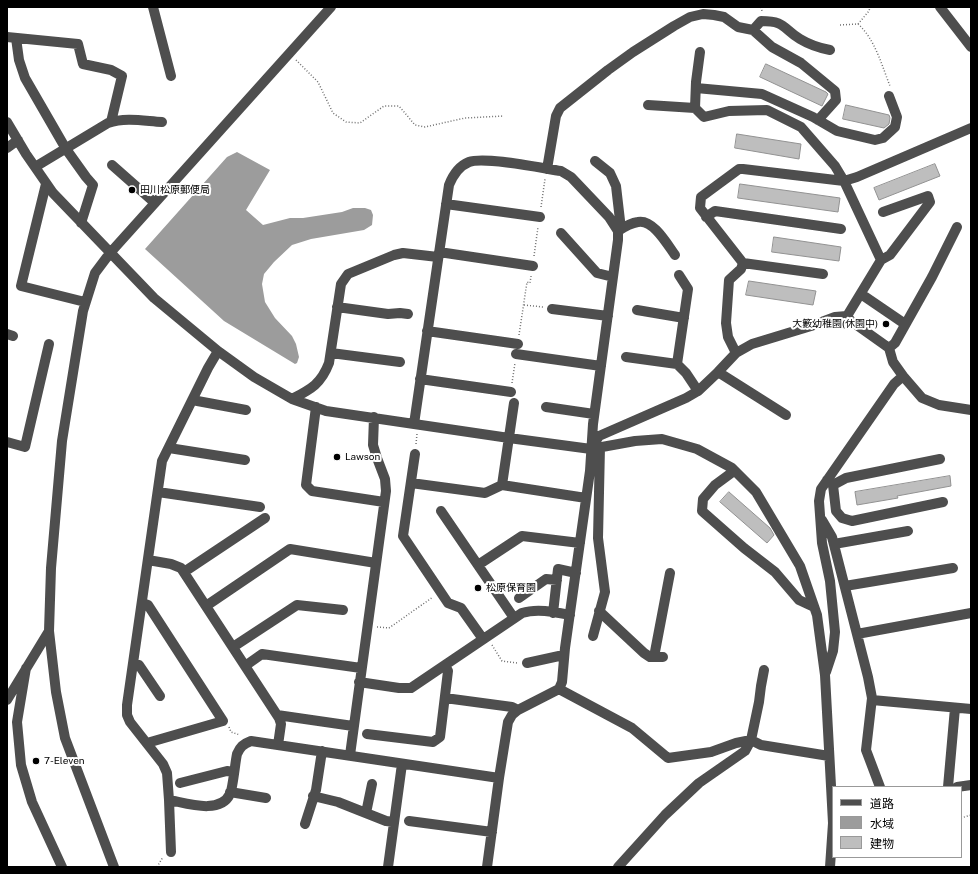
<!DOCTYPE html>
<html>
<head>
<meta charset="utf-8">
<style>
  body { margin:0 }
  #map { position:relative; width:978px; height:874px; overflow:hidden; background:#fff; font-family:"Public Sans","Noto Sans JP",sans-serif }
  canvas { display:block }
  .frame { position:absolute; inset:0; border:8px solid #000; pointer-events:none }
  .legend { position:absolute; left:832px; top:786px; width:130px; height:72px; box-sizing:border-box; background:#fff; border:1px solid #999; margin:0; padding:5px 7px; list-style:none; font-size:12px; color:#000 }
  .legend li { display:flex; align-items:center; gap:8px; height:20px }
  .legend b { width:20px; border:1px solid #999 }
</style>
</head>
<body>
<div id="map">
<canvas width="978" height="874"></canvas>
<div class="frame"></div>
<ul class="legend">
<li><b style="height:5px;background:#4e4e4e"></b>道路</li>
<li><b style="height:11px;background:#9c9c9c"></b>水域</li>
<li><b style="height:11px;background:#bebebe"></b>建物</li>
</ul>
</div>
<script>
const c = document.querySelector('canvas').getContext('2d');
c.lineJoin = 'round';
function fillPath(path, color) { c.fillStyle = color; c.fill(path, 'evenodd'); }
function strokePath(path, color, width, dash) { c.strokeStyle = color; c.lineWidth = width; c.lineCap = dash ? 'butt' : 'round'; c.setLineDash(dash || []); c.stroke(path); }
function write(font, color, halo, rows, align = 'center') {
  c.font = font + ' "Public Sans","Noto Sans JP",sans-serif'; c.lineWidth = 4; c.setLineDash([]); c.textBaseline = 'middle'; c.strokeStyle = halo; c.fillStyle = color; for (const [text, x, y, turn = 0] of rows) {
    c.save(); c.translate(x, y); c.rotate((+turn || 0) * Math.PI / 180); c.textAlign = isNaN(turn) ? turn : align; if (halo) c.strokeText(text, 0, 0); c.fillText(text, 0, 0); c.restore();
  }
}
fillPath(new Path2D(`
  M237,152l33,18 -24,40 17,15 27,-7h13l39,-6 11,-4h12l6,2 2,5 -1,10 -8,5 -53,9 -19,6 -18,17 -10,12 -2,10 3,18 10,16 17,18 4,8 3,13 -2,6 -2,1 -71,-43 -79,-72 82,-92z`), '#9c9c9c');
const building = new Path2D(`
  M766,64l60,28 2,2 -6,12 -62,-29z
  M846,105l43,10 1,3 -1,6 -5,4 -41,-9z
  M737,134l64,10 -2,15 -64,-11z
  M935,164l5,12 -61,24 -5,-12z
  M740,184l100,14 -2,14 -100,-14z
  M774,237l67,10 -2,14 -67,-9z
  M749,281l67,10 -3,14 -67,-10z
  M950,476l1,10 -54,10 1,2 -41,7 -2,-13z
  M729,492l41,36 4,7 -7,8 -47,-41z`);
fillPath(building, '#bebebe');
strokePath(building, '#929292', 1);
strokePath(new Path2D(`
  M761,7l1,4
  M858,24l11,-13 1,-4
  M840,25l18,-1c17,15 24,42 32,62
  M296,60l22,22 15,31 13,9 14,1 24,-17h15l16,19 10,2 40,-9 39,-2
  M541,207l4,-28
  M534,256l4,-29
  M524,305l19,2
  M519,335l8,-53 3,1 1,-7
  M512,383l3,-20
  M416,444l1,-10
  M377,627l12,1 44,-31
  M492,645l10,16 15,2
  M229,727l2,5 9,3
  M961,818l10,-3
  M157,867l6,-10`), '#707070', 1.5, [1, 2]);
strokePath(new Path2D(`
  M153,7l18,69
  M940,7l31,40
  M753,30l8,-9c25,0 21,7 39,18 10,6 19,9 30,11
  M7,37l71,7 5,20 28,6 11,6 -11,46
  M16,38l3,22 6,18 41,71 20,28 7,8 -12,38
  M700,52l-4,30 -1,26 9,9 25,-6 38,-1 34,17 34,39 9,15 37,79 -34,56
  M696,88l66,6 51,23 24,14 38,9 8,-2 12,-11 2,-10 -8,-21
  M648,105l47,3
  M7,122l19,32 27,39 101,105 64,53 36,26 38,22 34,12 183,27 82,11 44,-8 27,-2 35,10 35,19 24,24 44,74 17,49 8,60 8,148 -3,44
  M7,148l11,-8
  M595,161l15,12 6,13 5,43
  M112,165l43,38
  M35,167l73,-44c18,-6 36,-2 54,-1
  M547,169l9,-53 4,-8 48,-38 25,-18 41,-26 16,-9 13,-3 11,1 10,2 14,10 15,3 19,17 29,16 34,28 1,9 -18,20
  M46,184l-25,102 64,16
  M446,204l94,13
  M706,217l9,-6 126,18
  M618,231c6,-4 13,-8 20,-9 15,-3 29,22 37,33
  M561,233l36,40 16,4
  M439,252l94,14
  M881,260l9,-5 40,-53 -2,-6 -45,16
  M823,274l-80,-11 -43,-55 1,-11 38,-28h4l101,12 13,-4 114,-49
  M861,294l44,30
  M337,307l51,7 12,-1 8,1
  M552,309l56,7
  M637,310l47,8
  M847,316l4,5 38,27 4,14 10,14 19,22 17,7 32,5
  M427,331l91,13
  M7,334l6,2
  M889,348l6,-5 37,-66 25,-50
  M218,351l-10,17 -46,93 -35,244v10l3,7 33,42 4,9 2,27c17,3 51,15 61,-6 3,-6 5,-31 7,-40 3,-7 6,-10 14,-13l248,37
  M331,353l69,9
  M736,353l-8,-16 -2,-14 3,-43 12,-11 2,-6
  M516,354l85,12
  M626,357l51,7 9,9 12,18
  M677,364l11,-75 -9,-14
  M718,372l68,43
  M420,379l91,13
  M292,399c19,-10 29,-15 37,-36l12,-79 7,-10 46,-19 9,-2 35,4
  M192,400l54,10
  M316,407l-10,78 6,6 72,11
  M546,407l48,7
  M414,424l35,-239c4,-10 10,-19 20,-23 15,-6 72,6 92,9l10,6 38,40 9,14v9l-25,184 -3,47 -25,177 -3,34 -3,7 -41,21 -6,5 -4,7 -9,56 -12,89
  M7,442l18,5 24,-103
  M592,447l7,-11 87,-38 12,-7 20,-19 18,-19 16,-9 59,-18 24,-9 12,-1
  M169,448l76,12
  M415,454l-12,82 45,67 13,5 22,31
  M734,471l-19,14 -12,14 -1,12 42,37 31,24 24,28 15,7
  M827,480l6,5 3,26 6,7 10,3 91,-19
  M411,483l74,10 17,-8 84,13
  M502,485l12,-82
  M833,485l13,-7 94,-19
  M158,492l102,15
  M441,511l73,107
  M822,520l10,17 36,140 4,21 -6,52 14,37
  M834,544l74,-13
  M148,560l23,4 10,4 98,150 2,6 -3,21
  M478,565l44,-29 58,7
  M184,572l81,-54
  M845,586l108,-18
  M519,598l27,-19 11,1
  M142,603l6,2 75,116 -76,22
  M206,606l84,-57 86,14
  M599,611l45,42 6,4h13
  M553,613l5,-44 18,4
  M857,634l114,-21
  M593,636l12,-44 -7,-54 2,-91
  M233,647l64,-42 46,5
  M654,657l16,-84
  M527,663l32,-7 5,1
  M133,664l6,1 21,31
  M245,666l17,-12 99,14
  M26,668l-9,54 4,43 11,37 30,65
  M826,672l7,-21 2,-19 -5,-51 -8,-38 -3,-42 2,-12 73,-105 9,-8
  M359,682l40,6h12l111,-75c15,-5 33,-1 48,2
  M559,689l73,39 36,30 43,-6 25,-9 15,-3 10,5 68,11
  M445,698l67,9 6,3
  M7,700l42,-69
  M872,700l99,9
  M277,715l76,11
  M367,734l66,8 7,-5 8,-66 -3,-6
  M350,755l36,-264 -1,-12 -8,-21 -4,-13 1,-28
  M180,783l47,-12 7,1
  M948,787l7,-79
  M957,787l14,-2
  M230,792l36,6
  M313,796l25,6 48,19 8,1
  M169,800l2,52
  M366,813l6,-29
  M409,821l83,11
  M305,824l11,-34 6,-39
  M114,867l-49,-129 -9,-46 -7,-61 2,-63 11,-127 21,-130 12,-38 15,-20 221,-246
  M388,867l14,-103
  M618,867l47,-52 34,-32 46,-32 6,-11 8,-38 2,-16 3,-16`), '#4e4e4e', 10);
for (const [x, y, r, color] of [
  [132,190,4,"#000"],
  [886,324,4,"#000"],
  [337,457,4,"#000"],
  [478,588,4,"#000"],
  [36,761,4,"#000"]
]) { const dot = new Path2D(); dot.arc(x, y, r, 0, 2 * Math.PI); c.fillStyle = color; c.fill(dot); strokePath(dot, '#fff', 1.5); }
write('10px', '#000', '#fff', [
  ["田川松原郵便局",140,190],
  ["大籔幼稚園(休園中)",878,324,"right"],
  ["Lawson",345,457],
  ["松原保育園",486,588],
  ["7-Eleven",44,761]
], 'left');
</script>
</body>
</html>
